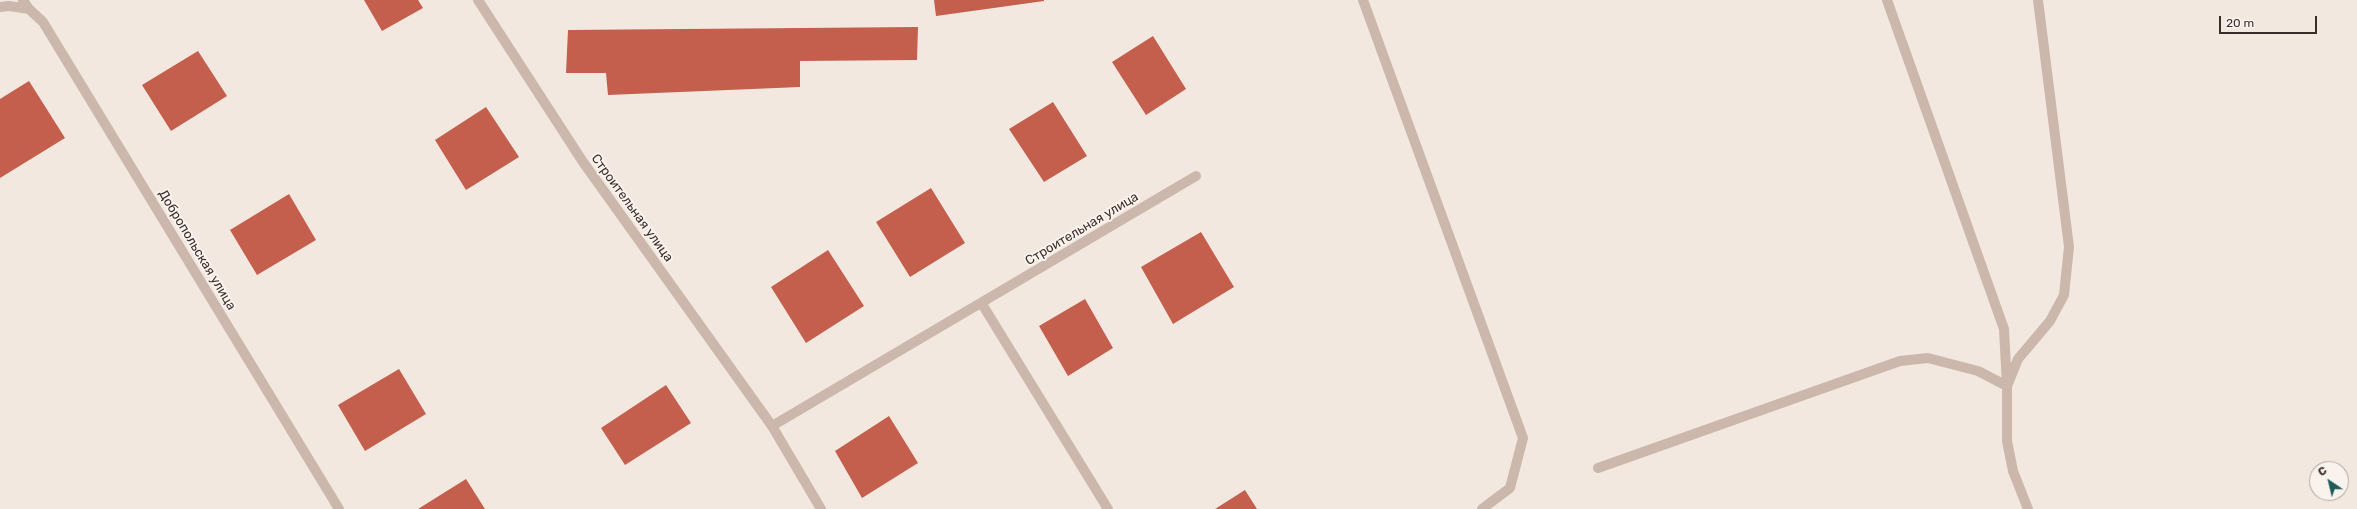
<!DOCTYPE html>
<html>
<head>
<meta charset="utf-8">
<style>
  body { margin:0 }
  #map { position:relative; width:2357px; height:509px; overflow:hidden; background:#f3e8e0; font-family:Rubik,sans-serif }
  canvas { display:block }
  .north { position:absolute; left:2309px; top:461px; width:40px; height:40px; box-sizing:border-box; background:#faf3ed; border:1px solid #ada49f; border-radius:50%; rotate:325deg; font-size:11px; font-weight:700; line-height:16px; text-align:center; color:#3a2e2b }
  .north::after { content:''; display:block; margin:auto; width:14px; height:18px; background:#205b59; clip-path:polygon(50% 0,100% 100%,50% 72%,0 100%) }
  .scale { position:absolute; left:2219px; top:16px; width:98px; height:18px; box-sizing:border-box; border:2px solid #3a2e2b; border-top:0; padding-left:5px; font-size:12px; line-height:14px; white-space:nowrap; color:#3a2e2b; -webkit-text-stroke:3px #faf3ed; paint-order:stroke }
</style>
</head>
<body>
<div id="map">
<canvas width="2357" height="509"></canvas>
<div class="north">С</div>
<div class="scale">20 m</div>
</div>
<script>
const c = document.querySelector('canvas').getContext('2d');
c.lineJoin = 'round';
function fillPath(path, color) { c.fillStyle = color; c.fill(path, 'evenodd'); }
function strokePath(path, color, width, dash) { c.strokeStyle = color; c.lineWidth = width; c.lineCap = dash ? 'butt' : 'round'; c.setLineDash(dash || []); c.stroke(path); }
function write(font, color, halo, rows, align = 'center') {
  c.font = font + ' Rubik,sans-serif'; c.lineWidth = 4; c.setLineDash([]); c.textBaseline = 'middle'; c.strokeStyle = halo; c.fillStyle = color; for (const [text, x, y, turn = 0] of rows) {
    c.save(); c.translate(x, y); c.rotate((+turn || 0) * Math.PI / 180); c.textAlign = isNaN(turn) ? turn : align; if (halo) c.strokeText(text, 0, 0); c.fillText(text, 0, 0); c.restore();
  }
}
fillPath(new Path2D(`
  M364,0h54l5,8 -41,23z
  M934,0h110v1l-108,15z
  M918,27l-1,33 -117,1v26l-192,8 -2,-22h-40l2,-43z
  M1153,36l33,53 -40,26 -34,-53z
  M198,51l29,45 -56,35 -29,-46z
  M29,81l36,57 -65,40v-79z
  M1053,102l34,54 -43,26 -35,-53z
  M486,107l33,50 -53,33 -31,-50z
  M931,188l34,55 -55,34 -34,-55z
  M289,194l27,46 -59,35 -27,-45z
  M1201,232l33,55 -61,37 -32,-57z
  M828,250l36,56 -58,37 -35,-56z
  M1085,299l28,49 -45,28 -29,-50z
  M399,369l27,45 -61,37 -27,-46z
  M666,385l25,38 -66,42 -24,-37z
  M889,416l29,47 -56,35 -27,-47z
  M466,479l19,30h-67z
  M1245,490l12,19h-42z`), '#c45e4d');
strokePath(new Path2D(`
  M1363,0l160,438 -13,50 -28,21
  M982,304l126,205
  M772,426l424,-250
  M1598,468l302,-107 28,-3 50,13 29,15 -3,-57 -117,-329
  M2028,509l-15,-38 -6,-30v-55l11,-27 32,-38 14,-26 5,-48 -31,-247`), '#cbb7ac', 10);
strokePath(new Path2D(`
  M23,0l6,9 14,13 296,487
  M478,0l105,162 189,264 49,83
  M0,7l9,-1 20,3`), '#cbb7ac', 10);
write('13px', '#3a2e2b', '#faf3ed', [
  ["Строительная улица",632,208,54],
  ["Строительная улица",1082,229,-31],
  ["Добропольская улица",197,250,59]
]);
</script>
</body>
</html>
